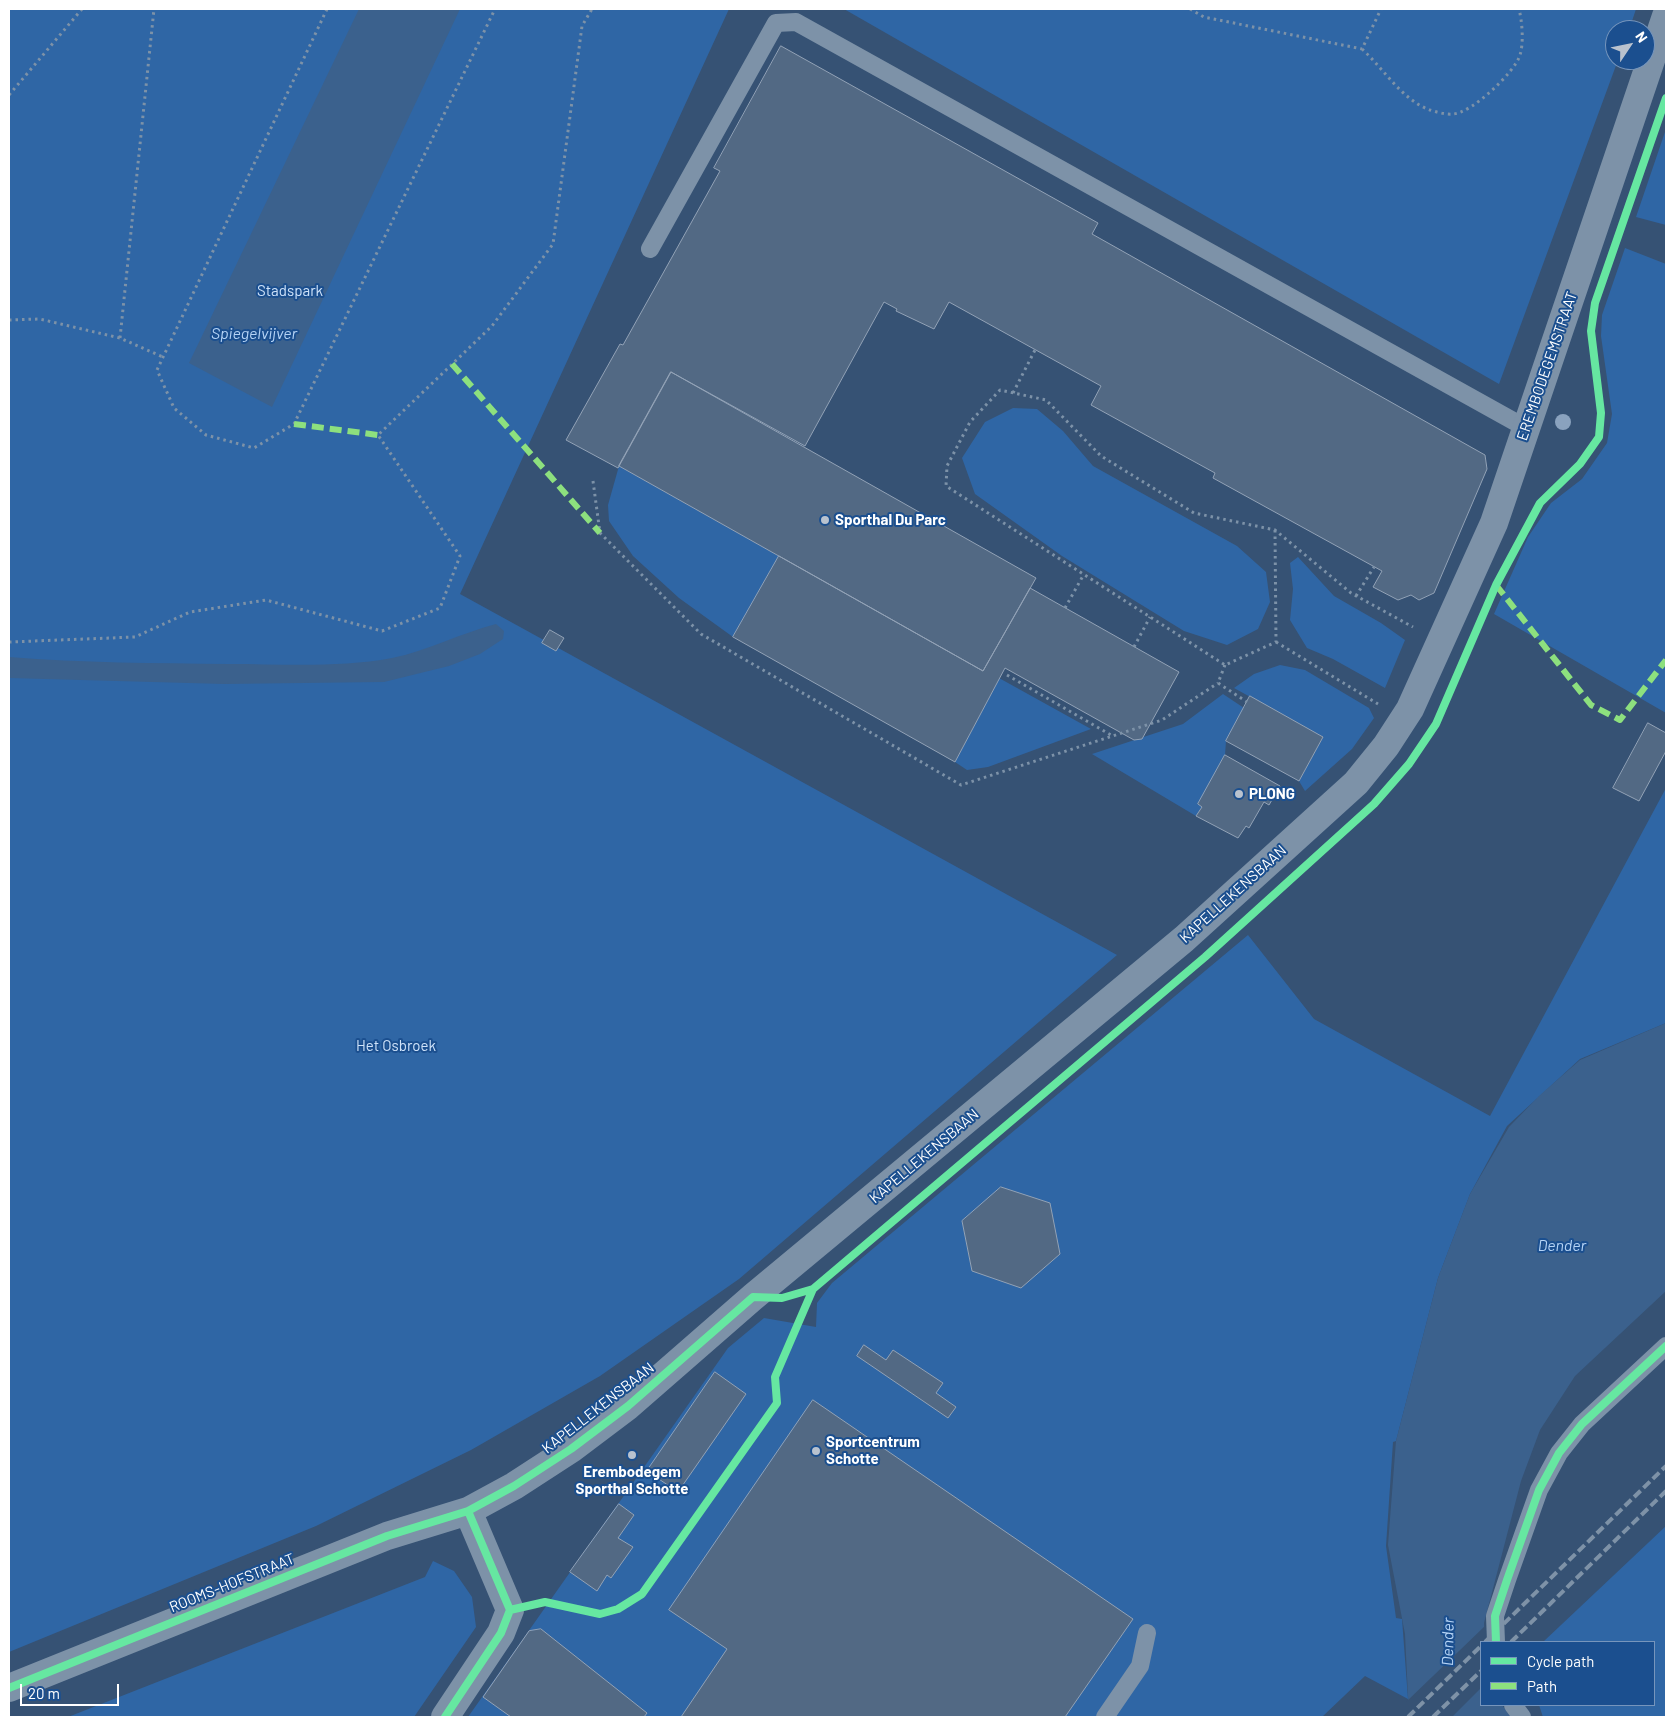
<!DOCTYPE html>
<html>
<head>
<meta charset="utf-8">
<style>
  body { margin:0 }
  #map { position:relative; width:1675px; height:1726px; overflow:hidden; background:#365274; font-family:Barlow,sans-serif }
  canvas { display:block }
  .frame { position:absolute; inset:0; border:10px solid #fff; pointer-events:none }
  .legend { position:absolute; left:1480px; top:1641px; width:175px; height:65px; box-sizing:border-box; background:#1b4f8f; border:1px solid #7695bc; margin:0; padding:6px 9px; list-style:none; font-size:15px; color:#fff }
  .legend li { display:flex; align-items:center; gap:10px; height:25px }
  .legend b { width:25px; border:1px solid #7695bc }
  .north { position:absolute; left:1605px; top:20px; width:50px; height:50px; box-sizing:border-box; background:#1b4f8f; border:1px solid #7695bc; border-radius:50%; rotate:56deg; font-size:14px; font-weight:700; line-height:20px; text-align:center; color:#fff }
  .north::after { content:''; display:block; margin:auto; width:18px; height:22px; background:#b9c2ce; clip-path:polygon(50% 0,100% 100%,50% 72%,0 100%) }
  .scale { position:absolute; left:20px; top:1684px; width:99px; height:22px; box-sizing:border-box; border:2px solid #fff; border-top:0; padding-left:6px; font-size:15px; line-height:18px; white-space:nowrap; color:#fff; -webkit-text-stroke:4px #1b4f8f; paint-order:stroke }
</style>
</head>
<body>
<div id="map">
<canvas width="1675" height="1726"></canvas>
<div class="frame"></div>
<ul class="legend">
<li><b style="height:6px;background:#66e7a1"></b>Cycle path</li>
<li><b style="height:6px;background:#8de07e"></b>Path</li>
</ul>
<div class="north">N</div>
<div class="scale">20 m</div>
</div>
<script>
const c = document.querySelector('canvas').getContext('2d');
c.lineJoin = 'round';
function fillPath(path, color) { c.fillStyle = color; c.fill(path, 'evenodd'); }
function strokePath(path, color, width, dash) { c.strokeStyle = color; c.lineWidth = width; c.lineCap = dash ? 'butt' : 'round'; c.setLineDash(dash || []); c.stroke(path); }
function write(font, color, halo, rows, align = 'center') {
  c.font = font + ' Barlow,sans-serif'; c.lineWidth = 4; c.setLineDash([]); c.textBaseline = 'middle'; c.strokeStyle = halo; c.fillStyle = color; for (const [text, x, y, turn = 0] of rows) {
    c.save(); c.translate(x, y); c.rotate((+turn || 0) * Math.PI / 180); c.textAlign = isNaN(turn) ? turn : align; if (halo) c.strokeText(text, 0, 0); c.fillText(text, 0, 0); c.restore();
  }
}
fillPath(new Path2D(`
  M9,9h720l-269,585 657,361 -378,324 -139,97 -129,74 -155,76 -307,126z
  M844,9h792l-7,21h-14v30h3l-119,324z
  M1666,129v96l-30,-8z
  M1625,248l41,16v449l-172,-99 34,-77 23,-34 31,-24 25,-36 5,-29 -11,-78 1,-21z
  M1013,408l24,1 26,22 30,35 144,80 29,26 4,30 -12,27 -31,16 -43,-14 -122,-75 -87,-62 -13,-36 23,-36z
  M619,466l160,90 -46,81 -54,-39 -46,-42 -24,-35 -1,-16z
  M1298,557l36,39 47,27 24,17 -20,48 -52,-29 -26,-11 -17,-28 3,-31 -3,-26z
  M1280,665l25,5 64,38 5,10 -22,31 -47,42 -6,-10 24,-44 -89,-49 20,-14z
  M999,678l92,51 -103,38 -21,3 -12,-8z
  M1223,694l21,14 -18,33 -1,14 -26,49 3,3 -6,9 -104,-62 91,-30z
  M1666,788v235l-86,36 -73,67 -37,68 -32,84 -42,163 -3,1 -7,104 10,72 6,1 6,80 -43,-23 -43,41h-854l260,-369 36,-30 52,9 1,-24 15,-20 416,-348 66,84 176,97z
  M1666,1526v191h-123l-4,-12h115v-63h-111z
  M433,1561l21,10 18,26 4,30 -62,90h-346l357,-140z`), '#2f66a5');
fillPath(new Path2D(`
  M359,9h101l-188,398 -83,-44z
  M496,624l8,7 -1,8 -23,15 -31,12 -65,16 -160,2 -215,-6v-21c73,6 146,6 220,7 53,0 110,4 163,-6 35,-7 69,-25 104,-34z
  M1666,1023v268l-91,85 -35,54 -19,51 -37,142 1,19h-4v63h21l9,12h-102l-4,-83 -17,-89 8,-104 42,-163 32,-84 39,-67 30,-31 41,-36z`), '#3b618d');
fillPath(new Path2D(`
  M1486,1625l2,17h-7v46l-29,29h-46v-15z`), '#365274');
const building = new Path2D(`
  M781,46l317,177 -6,11 393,221 2,14 -53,124 -15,7 -8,-5 -13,5 -25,-13 9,-16 -169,-93 2,-5 -124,-68 10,-19 -152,-84 -15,27 -38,-18 1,-2 -13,-7 -79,144 -134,-74 -53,96 -52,-28 54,-96 3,1 97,-174 -6,-3z
  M671,372l365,206 -53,93 -364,-205z
  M779,556l204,115 47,-83 149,84 -37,67 -8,1 -129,-72 -50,94 -222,-125z
  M550,630l14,8 -8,13 -14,-8z
  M1250,696l73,41 -24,44 -73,-40z
  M1648,723l18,10v18l-27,50 -26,-13z
  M1225,755l55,31 -11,19 -5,-3 -15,26 -3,-2 -8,12 -42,-22 6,-9 -4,-3z
  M1001,1187l49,16 10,51 -39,34 -49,-17 -10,-50z
  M864,1345l22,15 7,-10 50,33 -7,10 20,14 -8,11 -91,-62z
  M715,1372l31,22 -68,98 -31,-21z
  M813,1400l320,219 -68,98h-384l46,-68 -58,-39z
  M619,1504l15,11 -16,23 15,9 -22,31 -4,-3 -10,16 -27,-19z
  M541,1629l106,84 -3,4h-133l-28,-20 46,-66z`);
fillPath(building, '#526984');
strokePath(building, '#92a2b6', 1);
strokePath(new Path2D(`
  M327,9l-170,361 17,38 32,27 48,13 40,-24 201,-415
  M1190,9l14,8 158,32 19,-40
  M1362,49c22,20 40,51 68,61 6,2 17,5 23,4 19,-1 62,-42 67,-59 4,-13 2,-34 -1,-46
  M9,95l73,-86
  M9,320l31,-1 80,19 43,19
  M120,338l34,-329
  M1013,393l22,-43
  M593,481l7,52 101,101 260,151 201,-65 56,-37
  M1275,530l1,112 -51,23 -279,-179 1,-20 23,-44 30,-32 46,10 55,56 93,57 81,17 76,63 62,34
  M1356,596l18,-29
  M1065,608l19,-34
  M9,642l126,-5 55,-25 76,-12 116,31 58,-23 20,-52 -82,-121 114,-109 61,-82 29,-218 10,-17
  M1276,642l102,62
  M1134,647l16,-30
  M1225,665l-7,18 29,19
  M1007,675l104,60`), '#7d92a8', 3, [2.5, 4]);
strokePath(new Path2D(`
  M650,249l126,-226 20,-1 730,406
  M1496,1642l-1,-26 12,-36 32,-90 20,-37 23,-29 84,-78
  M1513,1705l9,12
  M1105,1717l35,-51 7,-33`), '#7d92a8', 18);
strokePath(new Path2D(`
  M9,1688l378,-152 81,-25 46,-25 57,-37 57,-43 125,-109 431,-358 172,-156 30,-37 24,-37 84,-186 172,-507
  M445,1717l56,-84 9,-23 -42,-99`), '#7d92a8', 28);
strokePath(new Path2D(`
  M1485,1642l181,-176
  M1511,1642l155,-151
  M1408,1717l73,-71
  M1433,1717l48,-46`), '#7e92a7', 4, [9, 4]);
strokePath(new Path2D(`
  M452,364l148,169
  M294,424l84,11
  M1496,585l95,120 29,15 46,-60`), '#8de07e', 6, [12, 6]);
strokePath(new Path2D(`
  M510,1610l35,-8 55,12 18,-5 24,-15 135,-191 -2,-26 38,-88
  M1496,1642l-1,-26 12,-36 32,-90 20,-37 23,-29 84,-78
  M9,1688l378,-152 81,-25 46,-25 57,-37 57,-43 125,-109 29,1 31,-9 392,-332 169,-153 35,-40 27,-40 60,-139 44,-82 40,-39 19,-27 2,-24 -10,-82 4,-28 71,-205
  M445,1717l56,-84 9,-23 -42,-99`), '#66e7a1', 8);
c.fillStyle = '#8aa2be';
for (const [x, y] of [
  [1563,422]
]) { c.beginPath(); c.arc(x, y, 8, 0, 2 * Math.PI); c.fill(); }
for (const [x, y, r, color] of [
  [825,520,5,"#b9c2ce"],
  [1239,794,5,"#b9c2ce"],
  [816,1451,5,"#b9c2ce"],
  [632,1455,5,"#b9c2ce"]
]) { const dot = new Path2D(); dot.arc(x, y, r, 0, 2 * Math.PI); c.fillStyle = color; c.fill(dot); strokePath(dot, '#1b4f8f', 2); }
write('15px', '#cfe3fa', '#1b4f8f', [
  ["Stadspark",290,291],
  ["Het Osbroek",396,1046]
]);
write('15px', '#fff', '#1b4f8f', [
  ["EREMBODEGEMSTRAAT",1547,366,-71],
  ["KAPELLEKENSBAAN",1233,894,-42],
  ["KAPELLEKENSBAAN",924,1156,-40],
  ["KAPELLEKENSBAAN",598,1408,-38],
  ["ROOMS-HOFSTRAAT",232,1583,-22]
]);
write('bold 15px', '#fff', '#1b4f8f', [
  ["Sporthal Du Parc",835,520],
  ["PLONG",1249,794],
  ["Sportcentrum",826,1442],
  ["Schotte",826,1459],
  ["Erembodegem",632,1472,"center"],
  ["Sporthal Schotte",632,1489,"center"]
], 'left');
write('italic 16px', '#b5d3f5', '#1b4f8f', [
  ["Spiegelvijver",254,334],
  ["Dender",1562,1246],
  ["Dender",1448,1642,-89]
]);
</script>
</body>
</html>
